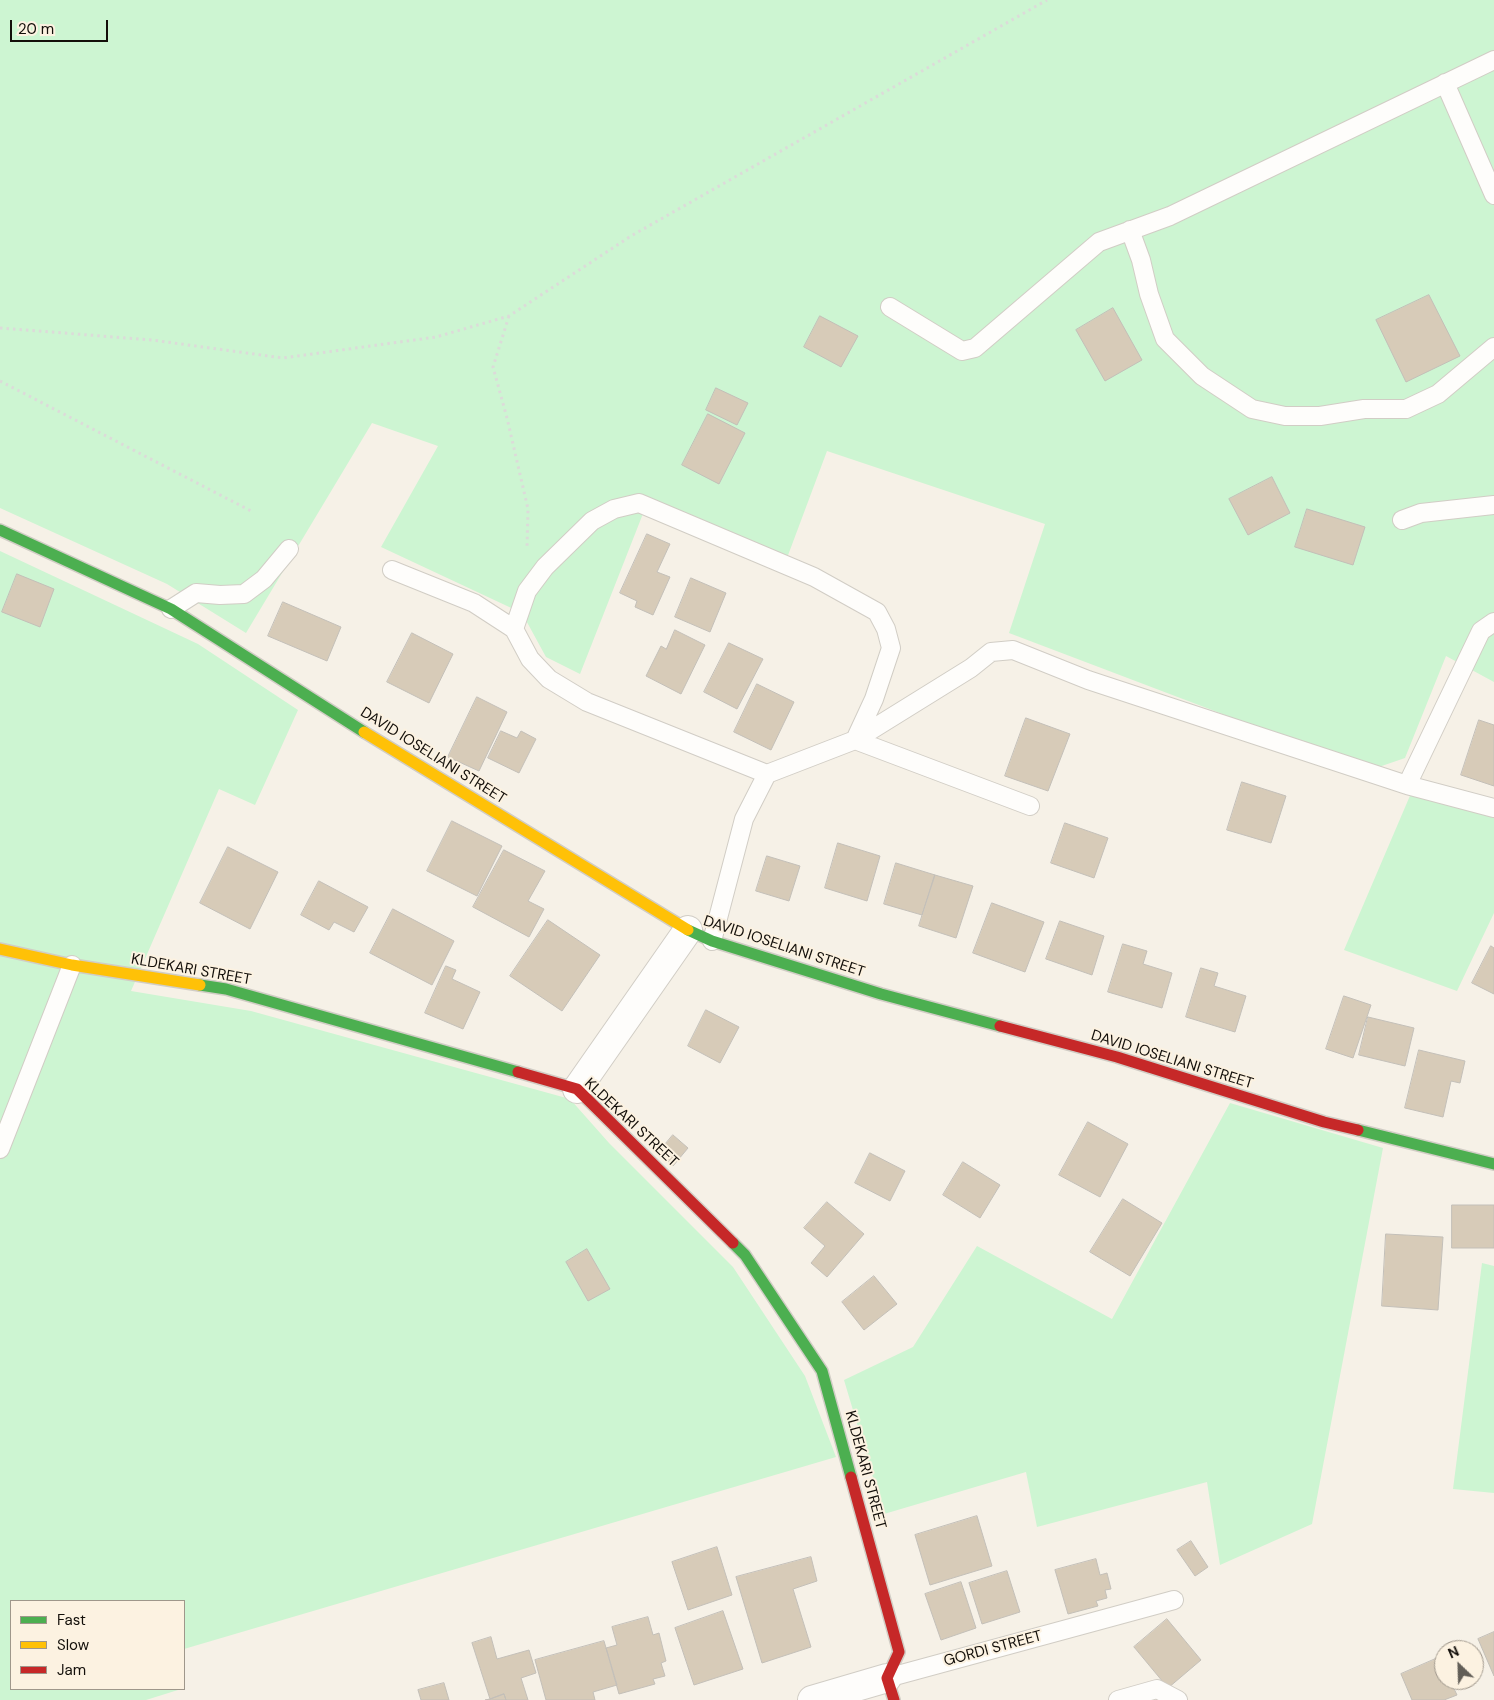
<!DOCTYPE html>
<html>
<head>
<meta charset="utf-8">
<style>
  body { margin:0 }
  #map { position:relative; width:1494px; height:1700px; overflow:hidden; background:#f6f1e7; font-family:"DM Sans",sans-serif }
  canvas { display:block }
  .legend { position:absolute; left:10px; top:1600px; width:175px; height:90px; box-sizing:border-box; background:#fcf2e1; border:1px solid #9f978b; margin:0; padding:6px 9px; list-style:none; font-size:15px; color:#130f0a }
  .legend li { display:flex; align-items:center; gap:10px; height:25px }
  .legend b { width:25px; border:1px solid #9f978b }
  .north { position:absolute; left:1434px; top:1640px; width:50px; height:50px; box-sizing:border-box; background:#fcf2e1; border:1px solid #9f978b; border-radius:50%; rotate:336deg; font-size:14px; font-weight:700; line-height:20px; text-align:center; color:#130f0a }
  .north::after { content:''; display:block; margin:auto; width:18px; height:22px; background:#625e57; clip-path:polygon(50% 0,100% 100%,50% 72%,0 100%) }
  .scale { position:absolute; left:10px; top:20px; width:98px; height:22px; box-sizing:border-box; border:2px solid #130f0a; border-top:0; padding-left:6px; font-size:15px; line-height:18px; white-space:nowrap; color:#130f0a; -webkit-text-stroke:4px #fcf2e1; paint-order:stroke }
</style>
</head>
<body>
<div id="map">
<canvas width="1494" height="1700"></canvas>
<ul class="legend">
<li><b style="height:6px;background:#4caf50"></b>Fast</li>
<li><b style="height:6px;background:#ffc107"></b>Slow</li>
<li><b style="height:6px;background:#c62828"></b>Jam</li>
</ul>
<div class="north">N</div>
<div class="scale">20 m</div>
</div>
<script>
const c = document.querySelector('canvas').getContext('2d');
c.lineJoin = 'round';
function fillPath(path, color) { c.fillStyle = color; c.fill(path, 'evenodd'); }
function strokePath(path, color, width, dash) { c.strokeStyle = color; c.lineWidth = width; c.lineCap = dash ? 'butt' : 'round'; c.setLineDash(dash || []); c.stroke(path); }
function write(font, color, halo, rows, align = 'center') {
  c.font = font + ' "DM Sans",sans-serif'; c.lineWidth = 4; c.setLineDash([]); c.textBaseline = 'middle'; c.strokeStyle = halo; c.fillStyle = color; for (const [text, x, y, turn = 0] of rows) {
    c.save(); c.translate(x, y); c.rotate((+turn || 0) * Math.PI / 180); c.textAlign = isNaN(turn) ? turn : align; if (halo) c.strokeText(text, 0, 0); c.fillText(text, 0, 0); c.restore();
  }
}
fillPath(new Path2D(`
  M0,0h1494v682l-48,-26 -41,102 -35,12 -361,-137 36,-109 -218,-73 -43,115 -138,-60 -66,168 -34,-17 -24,-44 -141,-66 57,-101 -66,-23 -126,210 -79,-49 -167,-76z
  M0,551l198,93 100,66 -43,95 -36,-16 -88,202 120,20 319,88 39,44 124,124 72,109 31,81 -652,192v-48h-173v88l167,1 -32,10h-146z
  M1412,791l82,27v95l-37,78 -113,-41z
  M1230,1103l153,45 -71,376 -92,41 -13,-83 -170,45 -11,-55 -142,42 -40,-134 69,-33 64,-101 135,73z
  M1482,1263l12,3v227l-41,-4z`), '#cdf5d2');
const building = new Path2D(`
  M1429,295l31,61 -54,26 -30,-62z
  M1113,308l29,52 -37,21 -29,-51z
  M820,316l38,20 -17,31 -37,-20z
  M716,388l32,15 -11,22 -31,-15z
  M708,414l37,19 -26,51 -37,-19z
  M1272,477l18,36 -42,22 -19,-36z
  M1307,509l58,18 -12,38 -58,-18z
  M647,534l23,10 -13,28 13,5 -17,38 -18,-8 2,-6 -17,-8z
  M17,574l37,15 -14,38 -38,-15z
  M691,578l35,15 -16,39 -35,-15z
  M283,602l58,25 -14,34 -59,-25z
  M675,630l30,15 -24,49 -35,-18 15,-30 5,3z
  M412,633l41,21 -24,49 -42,-21z
  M729,643l34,16 -26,50 -33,-17z
  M757,684l37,18 -23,48 -37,-18z
  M477,697l30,15 -28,59 -31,-14z
  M1026,718l44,16 -22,57 -43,-15z
  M1479,720l15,5v61l-33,-11z
  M501,731l16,7 4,-7 15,8 -17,34 -31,-15z
  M1242,782l44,14 -15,47 -44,-13z
  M452,821l50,25 -25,50 -50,-25z
  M1065,823l43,15 -14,40 -43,-15z
  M838,843l42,13 -13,45 -42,-13z
  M228,847l50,25 -28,57 -50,-26z
  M504,850l41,21 -17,30 16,8 -15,28 -56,-30z
  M767,856l33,10 -11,35 -33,-10z
  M896,863l39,12 -13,40 -38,-11z
  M935,875l38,11 -17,52 -37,-12z
  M319,881l49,26 -14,25 -20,-10 -5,8 -28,-15z
  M992,903l52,19 -19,50 -52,-19z
  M393,909l61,32 -22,44 -62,-32z
  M548,920l52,35 -38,56 -52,-35z
  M1060,921l44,15 -12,39 -46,-16z
  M1123,944l24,7 -4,13 29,9 -10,35 -54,-16z
  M1491,946l3,2v46l-22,-11z
  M446,966l10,4 -4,9 28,13 -17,37 -38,-16z
  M1201,968l17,5 -4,13 32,10 -11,36 -49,-15z
  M1344,996l27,9 -18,53 -27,-9z
  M706,1010l33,17 -19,36 -32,-17z
  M1368,1017l46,11 -9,38 -46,-11z
  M1419,1050l46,11 -5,22 -9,-2 -8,36 -38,-9z
  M1088,1122l40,22 -28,53 -41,-22z
  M673,1135l15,13 -15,18 -15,-13z
  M870,1153l35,18 -15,30 -35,-18z
  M963,1162l37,23 -20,33 -37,-23z
  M1123,1199l39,24 -32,53 -40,-24z
  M827,1202l37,32 -37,43 -16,-14 14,-17 -21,-18z
  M1452,1205h42v43h-42z
  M1386,1234l57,3 -5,73 -56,-4z
  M587,1249l23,40 -22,12 -22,-39z
  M874,1276l23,28 -33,26 -22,-28z
  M977,1516l15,50 -62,19 -15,-50z
  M1191,1541l17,26 -13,9 -18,-26z
  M717,1547l15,48 -44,15 -16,-48z
  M811,1557l6,24 -24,8 18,58 -49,16 -26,-86z
  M1096,1559l4,16 7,-2 4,16 -6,1 2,8 -11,3 2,5 -30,8 -13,-44z
  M1007,1571l13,41 -38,12 -13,-41z
  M961,1582l15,46 -35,12 -16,-46z
  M723,1611l20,58 -49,16 -19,-57z
  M648,1617l5,18 6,-2 7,28 -5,2 4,13 -12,3 2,5 -36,10 -13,-46 11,-3 -5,-18z
  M1167,1619l34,41 -33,28 -34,-41z
  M1494,1632v44l-16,-37z
  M491,1637l6,22 32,-9 7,23 -15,5 7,22h-22l-2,-6 -14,5 -18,-56z
  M604,1641l13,44 -24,7 2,8h-49l-11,-40z
  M1440,1657l4,9v14h6l7,15 -13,5h-32l-11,-26z
  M444,1683l5,17h-28l-3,-10z
  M504,1694l2,6h-21l5,-1z`);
fillPath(building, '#d7cbb8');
strokePath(building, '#c3bfb8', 1);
const lane = new Path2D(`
  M1445,83l49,112
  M1130,230l11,30 8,34 16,45 37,37 50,33 33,7h35l44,-7h42l32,-15 56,-47
  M890,307l72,44 13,-3 124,-106 71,-26 324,-156
  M1402,520l19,-7 73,-8
  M392,570l82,33 40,26 16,30 19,20 38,23 180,72 -23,45 -32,122
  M171,609l25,-16 24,2 24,-1 20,-15 25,-30
  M514,629l13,-38 18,-24 47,-46 22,-12 25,-6 175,74 63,35 9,17 5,19 -17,51 -19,41 175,66
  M767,774l88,-34 116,-72 20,-16 22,-2 75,30 319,105 74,-154 13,-9
  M1407,785l87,23
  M0,1149l72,-184
  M887,1678l287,-78
  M1118,1700l39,-11 21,11`);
const street = new Path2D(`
  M577,1089l111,-159
  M812,1700l75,-22`);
const fast = new Path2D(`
  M0,530l171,79 193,123
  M688,930l24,11 169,53 119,32
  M200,985l26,4 292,83
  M1358,1130l136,34
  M733,1243l12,12 77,116 29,106`);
const slow = new Path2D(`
  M364,732l324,198
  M0,949l72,16 128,20`);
const jam = new Path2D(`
  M1000,1026l117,31 207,65 34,8
  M518,1072l59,17 156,154
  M851,1477l48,175 -12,26 7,22`);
strokePath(lane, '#d1cdc5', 20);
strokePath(street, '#d1cdc5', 30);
strokePath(fast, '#d1cdc5', 14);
strokePath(slow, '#d1cdc5', 14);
strokePath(jam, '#d1cdc5', 14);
strokePath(new Path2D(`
  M509,316l-16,51 14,51 21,91 -1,39
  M0,328l152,12 131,18 153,-21 73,-21 122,-80 416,-236
  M0,381l253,131`), '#dcdbd9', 3, [2.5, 4]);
strokePath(lane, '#fefdfb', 18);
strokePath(street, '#fefdfb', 28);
strokePath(fast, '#4caf50', 11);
strokePath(slow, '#ffc107', 11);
strokePath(jam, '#c62828', 11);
write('15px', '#130f0a', '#fcf2e1', [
  ["DAVID IOSELIANI STREET",433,756,32],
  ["DAVID IOSELIANI STREET",784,947,18],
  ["KLDEKARI STREET",191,970,10],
  ["DAVID IOSELIANI STREET",1172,1060,17],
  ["KLDEKARI STREET",631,1123,43],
  ["KLDEKARI STREET",865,1470,75],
  ["GORDI STREET",993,1649,-15]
]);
</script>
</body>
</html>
